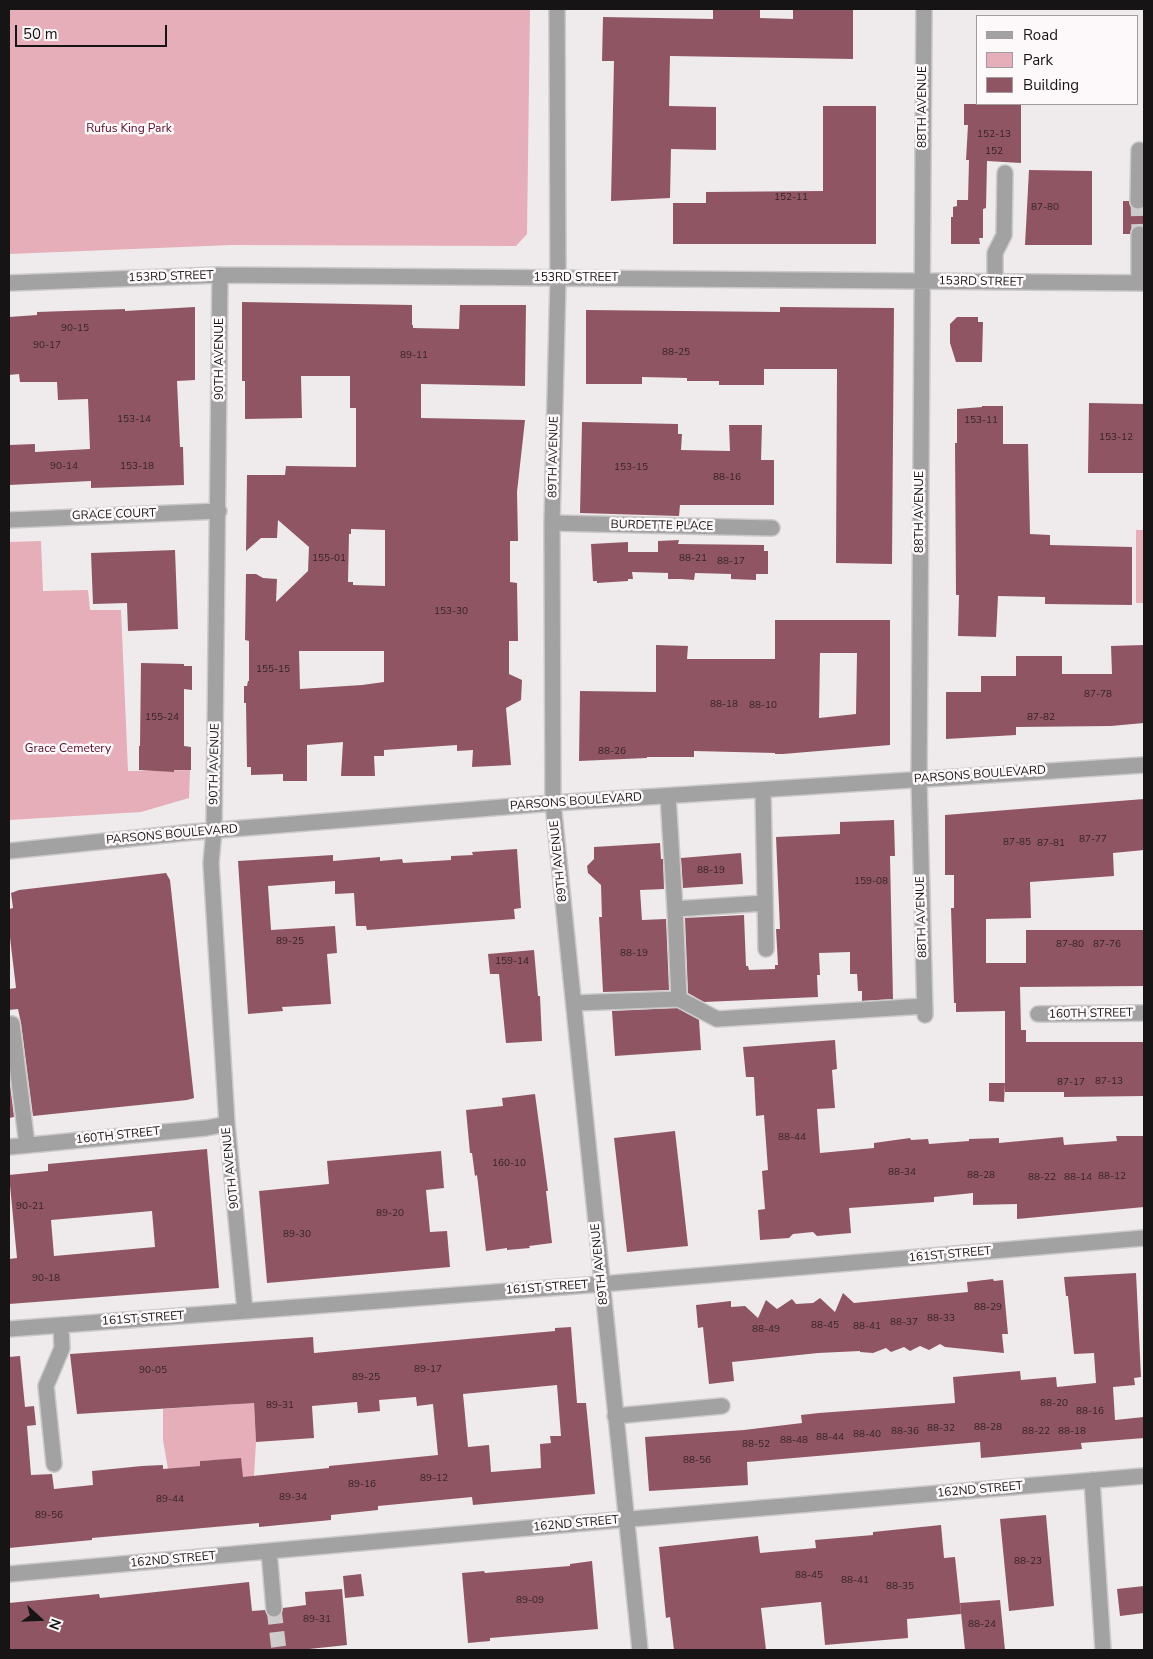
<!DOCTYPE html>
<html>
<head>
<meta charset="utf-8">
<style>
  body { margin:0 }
  #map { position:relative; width:1153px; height:1659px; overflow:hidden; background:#efebec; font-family:"Nunito Sans",sans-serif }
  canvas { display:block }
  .frame { position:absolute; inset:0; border:10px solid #161415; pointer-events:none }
  .legend { position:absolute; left:976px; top:15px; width:162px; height:90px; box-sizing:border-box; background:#fdf8f9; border:1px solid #a19d9e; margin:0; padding:6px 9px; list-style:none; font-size:15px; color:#161415 }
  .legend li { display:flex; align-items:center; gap:10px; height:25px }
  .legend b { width:25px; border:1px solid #a19d9e }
  .north { position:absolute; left:15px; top:1594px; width:50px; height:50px; -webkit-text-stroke:4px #fdf8f9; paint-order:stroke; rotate:110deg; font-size:14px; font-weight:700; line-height:20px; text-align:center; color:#161415 }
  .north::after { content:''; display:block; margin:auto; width:18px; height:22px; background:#161415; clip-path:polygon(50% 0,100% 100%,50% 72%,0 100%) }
  .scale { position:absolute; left:15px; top:25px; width:152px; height:22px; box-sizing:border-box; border:2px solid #161415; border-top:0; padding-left:6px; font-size:15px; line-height:18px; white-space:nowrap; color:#161415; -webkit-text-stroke:4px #fdf8f9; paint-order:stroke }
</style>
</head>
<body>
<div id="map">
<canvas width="1153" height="1659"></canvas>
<div class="frame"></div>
<ul class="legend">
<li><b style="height:6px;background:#a3a2a2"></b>Road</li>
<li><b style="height:14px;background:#e5aeb9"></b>Park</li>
<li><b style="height:14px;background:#905563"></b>Building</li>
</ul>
<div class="north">N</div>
<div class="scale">50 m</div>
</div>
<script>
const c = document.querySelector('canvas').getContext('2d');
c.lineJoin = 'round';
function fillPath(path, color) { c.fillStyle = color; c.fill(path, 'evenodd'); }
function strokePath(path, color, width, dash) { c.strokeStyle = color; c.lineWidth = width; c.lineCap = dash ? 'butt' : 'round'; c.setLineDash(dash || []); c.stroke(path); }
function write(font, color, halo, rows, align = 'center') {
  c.font = font + ' "Nunito Sans",sans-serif'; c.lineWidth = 5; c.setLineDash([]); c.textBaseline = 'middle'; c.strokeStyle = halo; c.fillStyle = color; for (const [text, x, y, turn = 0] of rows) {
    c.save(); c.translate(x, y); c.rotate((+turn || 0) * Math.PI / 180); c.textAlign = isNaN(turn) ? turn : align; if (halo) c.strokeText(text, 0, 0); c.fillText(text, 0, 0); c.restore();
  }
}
fillPath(new Path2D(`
  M9,9h521l-3,225 -11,12 -284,-1 -223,9z
  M1136,530h8v73h-8z
  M41,541l2,50 45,-1 2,20h31l7,161 62,-1 -1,28 -48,14 -132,8v-278z
  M233,1344l20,45 3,53 -2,34 5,46 -12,2 -6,-61 -32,-3 -9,1v5l-32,3 -5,-29v-31l74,-5z`), '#e5aeb9');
fillPath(new Path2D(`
  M713,9h47v9l33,1v-10h60v50l-183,-3 -1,50 47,1v43l-45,-1 -1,49 -59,3 3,-140h-12l1,-44 110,2z
  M964,104h57v59l-34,-2 -1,47 -3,1v29h-4l1,6h-29v-27h2v-10l4,-1v-6h11l1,-40h-3l2,-35h-4z
  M823,106h53v138h-203v-41h33v-11l117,-1z
  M1029,170l63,1v74h-67z
  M1123,201h6l1,5 4,3 4,1 6,-2v18l-5,-1 -4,1 -4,3 -1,5h-7z
  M242,302l170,3v20h1v3l46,1 1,-24h66l-1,81 -104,-2v34l104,2 -8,72 1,49h-8v41l7,1 1,58h-9v33l13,6 -1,20 -15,8 5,57 -39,2 1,-17 -16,1v-6l-73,5v6h-10l1,20h-34l2,-34 -36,3v36h-24v-7l-32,1v-8h-4l-1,-64h-2v-17h3l1,-5h1v-40l-4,-1 1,-66h10l7,4 14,1 -1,23 32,-31 1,-24 -31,-27 -1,18h-16l-15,13 1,-76h38l1,-9 70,1v-59h-6v-32h-49l1,42 -57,1v-38h-3zM351,529l34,1v56l-32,-1v-3h-5l1,-48h2zM299,651h85v31l-22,3 -62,4z
  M195,307v73l-18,1 3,66h3l1,38 -93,3v-7l-82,4v-40l26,-1v8l55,-3 -2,-50 -30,1 -1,-18h-37l-1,-8 -10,1v-58l28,-2v-3l88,-3v2z
  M780,307l114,1 -2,256 -56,-1 1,-194h-73v16h-45v-4h-32v-3l-45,-1v7h-56v-74l194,2z
  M957,317h21v5h5l-1,40h-26l-6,-19v-19z
  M1089,403l55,1v69h-56z
  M982,406h21v38h25l2,90 20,1v10l82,2v58l-87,-1v-7l-47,-1 -2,41 -38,-1 1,-41h-3l-1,-152h2v-34l25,-2z
  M582,422l96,2v10h4l-1,16 49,1 -1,-26h33l-1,35h13v45h-94l-1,11 -99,-3z
  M679,540l-1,4 86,1v6h4v23h-12v6l-25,-1v-5l-36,-1 -1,7 -13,-1h-13v-6l-36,-1 1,7h-5v2l-31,2v-2h-4l-2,-37 37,-2v10h30v-11z
  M175,550l3,79 -50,2 -1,-28 -34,1 -2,-51z
  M775,620h115v125l-107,9h-8v-1l-81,-2v6h-47v1l-68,3 1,-70 76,1v-47l32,1 -1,13h88zM820,653h37l-1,61 -37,4z
  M1144,645v78l-33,3 -95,1v8l-70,4v-47h35v-16h35v-20h46v18h50l-1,-28z
  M141,663l43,1v2h8v24l-8,-1v57l7,1v23h-17v2l-35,-2v-24h1z
  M1144,799v51l-31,3 1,23 -84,6 1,36 -45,1v44h40v-33h118v56l-124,1 1,43h5v12h118v54l-80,1v-5h-59v-81l-49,1v-9h-2l-3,-95h3v-33h-9v-60z
  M894,820l1,36h-5l3,143 -31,2v-10h-4l-1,-17h-7v-22l-31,1 1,22h-3l1,22 -114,5 -16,-9 -3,-75 59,-3 2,51h2l1,4 26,-1v-4h3l-2,-36h4l-4,-92 64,-3v-12z
  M660,843l1,16h2l1,30 -24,1 2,30 24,-1 3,71 -66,2 -4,-75h3l-1,-32 -13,-12 -1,-7 7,-7v-12z
  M517,849l4,59 -7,1 1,10 -148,11 -1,-4h-10l-2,-33 -19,1v-13l-67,5 3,44 64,-4 2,27 -10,1 4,50 -49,3 1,4 -35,3 -10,-153 95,-6v6l47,-4v4l22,-2 1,4 48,-3v-4l22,-1 -1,-3z
  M741,853l2,31 -60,4 -2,-30z
  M166,873l4,7 24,218 -7,2 -154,16 -12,-93 -3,-14 -9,1v-21l7,-1 -7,-59v-20l4,-1 -2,-15 8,-3z
  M534,950l4,46h2l2,45 -36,2 -7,-69h-9l-2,-20z
  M677,1008l22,12 2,30 -86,6 -3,-45z
  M835,1040l2,29 -5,1 3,38 -18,1 3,44 54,-5v-5l36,-5 1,2 17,-1 1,5 40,-3v-2l30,-1v5l64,-6 1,8 53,-4 -1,-5h28v71l-127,12v-15l-44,1v-12l-39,4v5l-85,6 2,25 -34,3 -4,-4 -20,2 -4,4 -29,2 -2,-30 7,-1 -3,-38 6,-1 -4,-55 -8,1 -2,-39h-8l-3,-30z
  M9,1077l5,40 -5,1z
  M989,1083h16l-1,19 -15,-1z
  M535,1094l13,97h-2l6,52 -23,3 1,2 -23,2v-2l-21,3 -9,-76 -2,1 -3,-23h-2l-4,-43 37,-4 -1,-8z
  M675,1131l13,115 -61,6 -13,-114z
  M207,1149l12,139 -210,16v-45l8,-1 -8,-83 39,-4v-7zM152,1211l3,36 -101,9 -3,-36z
  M441,1151l3,37 -18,2 4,42 17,-1 3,36 -183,16 -8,-92 70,-7 -2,-23z
  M1136,1273l5,104 -7,1 1,7 -22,2 2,33 29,-3v21l-63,5 1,6 -101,9 -1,-16 -233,20 1,23 -99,6 -4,-54 99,-7 58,-7 -1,-8 18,-2 136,-10 -2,-26 67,-6 1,9 35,-3 1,10 39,-4 -2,-30 -20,1 -6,-58h-2l-2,-19z
  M993,1279l1,2 9,-1 5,54h-6l2,19 -59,-6 -5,-3 -11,6 -9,-4 -10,5 -6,-4 -13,5 -5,-4 -13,5 -13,-1v-1l-42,2 -86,9 2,19 -25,3 -6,-57 -5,1 -2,-23 35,-4v6l14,-1 13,12 8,-18 11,9 15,-10 4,5 17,-1 7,-5 15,14 8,-19 11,10 114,-11 -1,-10z
  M571,1327l6,76h9l9,91 -122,11 -1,-8 -94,9v4l-47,5v5l-72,7v-4l-167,15v2l-83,8v-191l11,-1 5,51 9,-1 2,19 -9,1 4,49 21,-1 2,15 39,-4 -1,-14 50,-5 21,-1v4l37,-3v-5l41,-3 2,19 86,-9v-2l109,-11 -5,-51 -16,2 -1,-9 -37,3 1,11 -22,2 -1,-11 -45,4 2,32 -58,4 -2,-39 -177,11 -7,-60 243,-17 1,16 241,-22v-3zM557,1385l4,51h-11l1,7 -11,1 1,24 -50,4 -2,-27 -21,2 -5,-53z
  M1046,1515l8,91 -45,5 -9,-92z
  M941,1525l3,33 11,-1 6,57 -54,5 1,19 -83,7 -4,-43 -60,6 5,42h-92l-4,-33 -4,1 -7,-71 99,-11 2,17 56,-5 -1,-8 58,-5v-3z
  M592,1561l6,68 -108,9v3l-22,2 -6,-70 22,-2 1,2 85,-7v-2z
  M361,1574l3,22 -19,2 -2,-22z
  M249,1582l3,29 13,-1 2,5 7,3 6,-2 3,-8 23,-3 -1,-13 37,-3 5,56 -38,4 1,1h-301v-47l90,-9 1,4z
  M1144,1586v27l-24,3 -3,-27z
  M1000,1600l5,50h-40l-5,-47z`), '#905563');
strokePath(new Path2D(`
  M1138,201l1,33
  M274,1609l5,41`), '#cecbcc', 15, [15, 8]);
const minor = new Path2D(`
  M557,9l1,270 -6,244 1,280 87,847
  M924,9l-5,770 6,236
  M1138,201l1,-51
  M1139,234v49
  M220,275l-6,555 -3,33 16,261 18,187
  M995,282v-29l9,-18 1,-62
  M9,283l211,-8 924,8
  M9,520l210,-9
  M552,523l220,5
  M763,790l3,159
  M668,796l7,113
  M9,851l185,-19 359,-29 591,-38
  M679,999l-4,-90 90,-6
  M574,1003l105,-4 38,20 208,-13
  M1038,1014l106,-1
  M9,1024h3l15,121
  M9,1147l197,-19 21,-4
  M9,1329l593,-45 542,-46
  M615,1416l107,-10
  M54,1464l-8,-78 16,-38 -1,-23
  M1092,1480l11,170
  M269,1551l5,58
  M9,1574l598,-53 537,-45`);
strokePath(minor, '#ccc9ca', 18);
strokePath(minor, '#a3a2a2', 15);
write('10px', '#342428', null, [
  ["152-13",994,135],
  ["152",994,152],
  ["152-11",791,198],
  ["87-80",1045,208],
  ["90-15",75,329],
  ["90-17",47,346],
  ["88-25",676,353],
  ["89-11",414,356],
  ["153-14",134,420],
  ["153-11",981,421],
  ["153-12",1116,438],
  ["90-14",64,467],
  ["153-18",137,467],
  ["153-15",631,468],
  ["88-16",727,478],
  ["155-01",329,559],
  ["88-21",693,559],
  ["88-17",731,562],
  ["153-30",451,612],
  ["155-15",273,670],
  ["87-78",1098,695],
  ["88-18",724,705],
  ["88-10",763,706],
  ["155-24",162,718],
  ["87-82",1041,718],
  ["88-26",612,752],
  ["87-77",1093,840],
  ["87-85",1017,843],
  ["87-81",1051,844],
  ["88-19",711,871],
  ["159-08",871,882],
  ["89-25",290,942],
  ["87-80",1070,945],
  ["87-76",1107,945],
  ["88-19",634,954],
  ["159-14",512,962],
  ["87-13",1109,1082],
  ["87-17",1071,1083],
  ["88-44",792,1138],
  ["160-10",509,1164],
  ["88-34",902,1173],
  ["88-28",981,1176],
  ["88-12",1112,1177],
  ["88-22",1042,1178],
  ["88-14",1078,1178],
  ["90-21",30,1207],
  ["89-20",390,1214],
  ["89-30",297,1235],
  ["90-18",46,1279],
  ["88-29",988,1308],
  ["88-33",941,1319],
  ["88-37",904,1323],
  ["88-45",825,1326],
  ["88-41",867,1327],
  ["88-49",766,1330],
  ["89-17",428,1370],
  ["90-05",153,1371],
  ["89-25",366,1378],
  ["88-20",1054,1404],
  ["89-31",280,1406],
  ["88-16",1090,1412],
  ["88-28",988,1428],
  ["88-32",941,1429],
  ["88-36",905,1432],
  ["88-22",1036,1432],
  ["88-18",1072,1432],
  ["88-40",867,1435],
  ["88-44",830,1438],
  ["88-48",794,1441],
  ["88-52",756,1445],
  ["88-56",697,1461],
  ["89-12",434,1479],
  ["89-16",362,1485],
  ["89-34",293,1498],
  ["89-44",170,1500],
  ["89-56",49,1516],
  ["88-23",1028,1562],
  ["88-45",809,1576],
  ["88-41",855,1581],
  ["88-35",900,1587],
  ["89-09",530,1601],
  ["89-31",317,1620],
  ["88-24",982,1625]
]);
write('12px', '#161415', '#fdf8f9', [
  ["88TH AVENUE",923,107,-90],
  ["153RD STREET",171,277,-2],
  ["153RD STREET",576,278],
  ["153RD STREET",981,282,1],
  ["90TH AVENUE",220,359,-90],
  ["89TH AVENUE",554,457,-89],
  ["88TH AVENUE",920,512,-90],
  ["GRACE COURT",114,515,-2],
  ["BURDETTE PLACE",662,526,1],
  ["90TH AVENUE",215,764,-89],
  ["PARSONS BOULEVARD",980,775,-4],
  ["PARSONS BOULEVARD",576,802,-4],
  ["PARSONS BOULEVARD",172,835,-5],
  ["89TH AVENUE",559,861,-96],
  ["88TH AVENUE",922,917,-92],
  ["160TH STREET",1091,1014,-1],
  ["160TH STREET",118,1136,-6],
  ["90TH AVENUE",231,1168,-96],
  ["161ST STREET",950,1255,-5],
  ["89TH AVENUE",600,1264,-96],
  ["161ST STREET",547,1288,-4],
  ["161ST STREET",143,1319,-4],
  ["162ND STREET",980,1490,-5],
  ["162ND STREET",576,1524,-5],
  ["162ND STREET",173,1560,-5]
]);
write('12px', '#570926', '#fdf8f9', [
  ["Rufus King Park",129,129],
  ["Grace Cemetery",68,749]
]);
</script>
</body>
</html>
